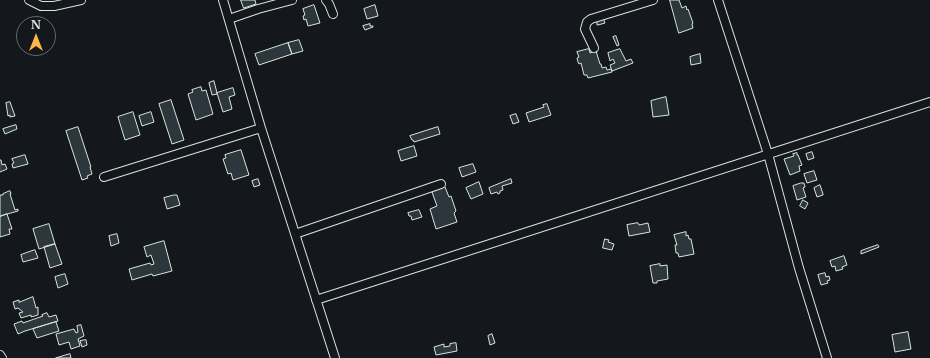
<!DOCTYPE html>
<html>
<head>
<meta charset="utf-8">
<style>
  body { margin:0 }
  #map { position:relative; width:930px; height:358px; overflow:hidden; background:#14181c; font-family:"Libre Baskerville",serif }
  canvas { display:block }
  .north { position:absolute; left:16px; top:16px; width:40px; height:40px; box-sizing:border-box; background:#14181c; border:1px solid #626a69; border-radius:50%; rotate:0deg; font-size:11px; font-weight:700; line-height:16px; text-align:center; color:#d8e6dc }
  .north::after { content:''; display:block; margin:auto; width:14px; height:18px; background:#ffb74d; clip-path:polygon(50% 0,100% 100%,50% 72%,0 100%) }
</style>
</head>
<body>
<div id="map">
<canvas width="930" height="358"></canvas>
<div class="north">N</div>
</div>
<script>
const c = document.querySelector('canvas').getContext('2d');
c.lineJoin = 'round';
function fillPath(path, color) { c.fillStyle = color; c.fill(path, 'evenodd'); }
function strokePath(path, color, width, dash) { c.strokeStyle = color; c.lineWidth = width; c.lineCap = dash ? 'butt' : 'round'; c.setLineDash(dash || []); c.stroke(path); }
const building = new Path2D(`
  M241,0h14l1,4 -12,4z
  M670,0h9l3,8 4,-2 1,4 1,-1 5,14 -1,1 1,4 -14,5z
  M314,5l6,18 -12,3 -2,-7 -2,1 -1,-4 2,-1 -2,-6z
  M375,5l3,11 -11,3 -3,-10z
  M603,18l2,5 -7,2h-1v-4z
  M370,24v2h3v1l-8,3 -2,-4z
  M616,36l3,9 -2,1 -4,-9z
  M299,40l4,11 -11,3 -4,-11z
  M288,43l4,11 -33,11 -4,-11z
  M589,49l1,4 6,-2 4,13h1l1,4 4,-1 1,3 4,-1 1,3 -24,6 -1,-3h-3l-3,-12 -2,1 -1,-2 -1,-4 2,-1 -2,-5z
  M620,49l6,12 5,-2 2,4 -21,8 -2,-6 5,-2 -2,-4 -3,2 -2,-8z
  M700,54l1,9 -10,2 -1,-8z
  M214,81l3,12v1l-5,1 -3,-12z
  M201,87l1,4 4,-1 7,24 -17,6 -8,-26 5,-2 -1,-2z
  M233,88l2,7 -6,2 3,12 -9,3 -6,-19z
  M666,97l3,18 -16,2 -2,-16z
  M171,100l13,40 -12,4 -13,-40z
  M10,102l5,14 -5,1v-2l-2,1 -2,-13z
  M547,104l4,11 -22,7 -3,-9 18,-6 -1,-2z
  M133,112l7,23 -15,5 -7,-23z
  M151,112l3,10 -12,4 -3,-10z
  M516,114l3,8 -6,2 -3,-8z
  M16,125l1,4 -12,5 -2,-5z
  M78,127l13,40h-1l2,7 -5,2 1,2 -6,2 -16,-49z
  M438,127l2,7 -26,8 -1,-2h-1l-2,-4z
  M414,146l3,10 -16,5 -3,-10z
  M241,150l8,25 -16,5 -2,-7 -3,1 -5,-15 3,-1 -1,-3z
  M812,152l2,6 -6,2 -2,-6z
  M797,153v2h1l4,10 -3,1 1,5 -10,4 -6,-16 10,-3 -1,-2z
  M25,155l3,9 -15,4 -1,-4 2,-1 -2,-4z
  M0,160h1l1,5 3,-1 2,5 -7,3z
  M473,164l3,8 -14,5 -3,-9z
  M814,171l3,9 -10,3 -3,-9z
  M258,179l2,6 -6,2 -2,-6z
  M511,179l1,4 -10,3 1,4 -3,1v2l-2,1 -1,-2 -6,2 -2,-6z
  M479,182l4,12 -12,5 -5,-11z
  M801,183h3l1,4 -2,1 3,9 -9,3 -4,-14z
  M820,185l3,9v1l-6,2 -3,-9z
  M445,187l4,10 2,-1 5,15 -2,2 3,9 -21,7 -6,-20 7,-3 -5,-14z
  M10,191l1,3h-1l5,16 3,-1v2l-18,5v-21h3v-1z
  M174,195h3l3,10 -13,4 -3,-11z
  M803,200l5,3 -3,6 -5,-3z
  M419,210l3,7 -10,3 -1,-4h-2l-1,-3z
  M7,214l5,15h-3l1,5 -10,3v-20z
  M638,223l1,2 9,-2 2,9 -21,4 -2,-11z
  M49,224l6,20 -16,5 -6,-20z
  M686,232v4l2,-1 1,4h2l3,15 -15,3 -1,-4h-2l-1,-8h2l-3,-10z
  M117,234l2,9 -8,3 -2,-10z
  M605,239l4,1 -1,2 6,2 -2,6 -9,-2z
  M164,241l8,30 -19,5 -1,-2 -20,6 -3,-11 21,-6 1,2 3,-1 -3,-9 -4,2 -3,-10z
  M55,244l7,20 -12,4 -6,-21z
  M878,245l1,2 -18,7v-3z
  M35,250l3,8 -15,4 -2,-7z
  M844,256l3,9 -5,2 1,2 -7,2 -1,-5 -3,1 -2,-6z
  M660,264v2l7,-1 1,14 -11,2v2h-4l-3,-17z
  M825,273l1,4 3,-1 1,4 -3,1 1,2 -7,2 -3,-10z
  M65,274l3,10 -10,4 -3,-11z
  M33,297l3,11 2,-1v8l-7,2v-2l-10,3 -2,-5 4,-1 -5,-4 -3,1 -2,-7 6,-2v2z
  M47,313l2,4 7,-2 2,6 -33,10 -7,3 -4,-10 8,-3 1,2 20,-7 -1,-1z
  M56,322l3,9 -22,7 -4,-9z
  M81,325l3,11 -6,3 2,7 -9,3 -2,-7 -10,3 -3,-11 18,-5 2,4 2,-1 -1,-6z
  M908,332l3,17 -16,3 -3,-17z
  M492,334l3,9 -5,2 -2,-9z
  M86,340l1,5 -5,2 -2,-6z
  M456,343l1,8 -21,4 -2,-8 10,-3v3l6,-1v-2z
  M70,354l1,4h-15z`);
fillPath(building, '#2c363c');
strokePath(building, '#d8e6dc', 1);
const minor = new Path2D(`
  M29,0l12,6h13l27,-6
  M223,0l38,128 74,230
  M326,0l3,4 4,10
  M718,0l50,154 31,114 28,90
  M229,19l29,-10 34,-9
  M594,48l-9,-19 2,-7 4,-3 62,-19
  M104,177l157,-49
  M295,234l146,-50
  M316,300l614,-198
  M0,355l2,3`);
strokePath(minor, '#d8e6dc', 10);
strokePath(minor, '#14181c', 8);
</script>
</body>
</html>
